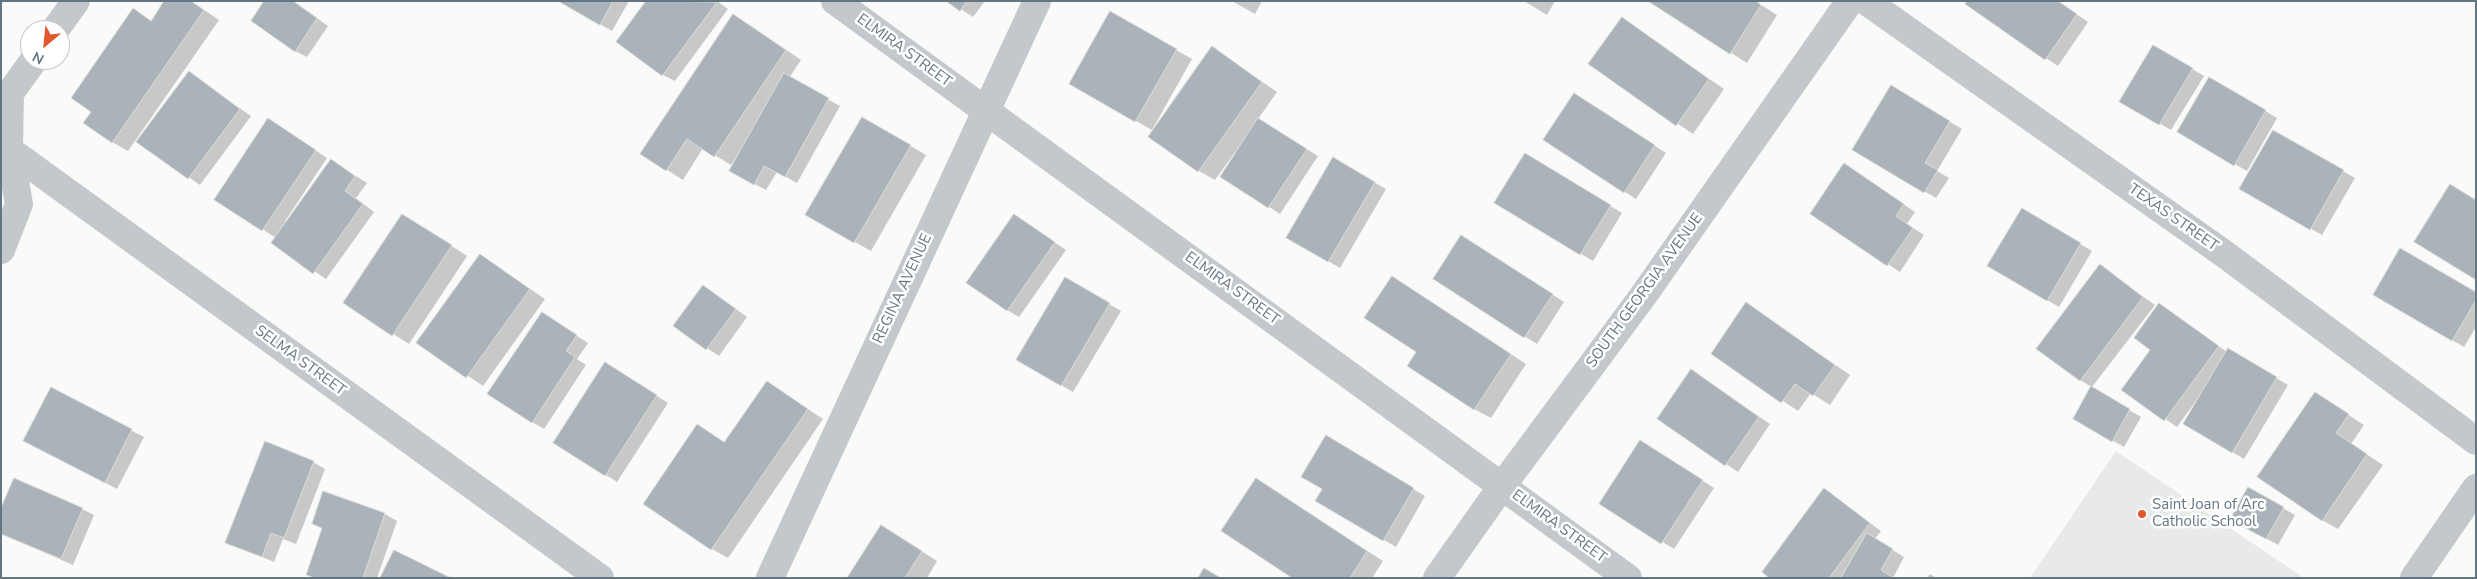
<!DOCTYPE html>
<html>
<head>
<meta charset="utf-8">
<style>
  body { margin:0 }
  #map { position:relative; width:2477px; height:579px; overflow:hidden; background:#fafaf8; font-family:"Nunito Sans",sans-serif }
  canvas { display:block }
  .frame { position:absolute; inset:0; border:2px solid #657683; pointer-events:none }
  .north { position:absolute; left:20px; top:20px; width:50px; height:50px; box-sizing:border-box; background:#fff; border:1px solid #c1c8cd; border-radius:50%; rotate:208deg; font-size:14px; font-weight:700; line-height:20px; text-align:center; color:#657683 }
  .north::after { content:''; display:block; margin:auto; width:18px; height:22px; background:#e4572e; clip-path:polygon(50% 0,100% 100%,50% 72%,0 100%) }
</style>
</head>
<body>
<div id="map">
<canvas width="2477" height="579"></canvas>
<div class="frame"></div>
<div class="north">N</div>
</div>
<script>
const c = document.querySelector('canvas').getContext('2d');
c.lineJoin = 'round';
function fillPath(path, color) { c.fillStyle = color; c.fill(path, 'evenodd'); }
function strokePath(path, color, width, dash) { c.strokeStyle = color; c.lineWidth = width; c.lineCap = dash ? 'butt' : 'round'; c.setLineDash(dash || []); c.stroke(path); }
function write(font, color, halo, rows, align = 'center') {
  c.font = font + ' "Nunito Sans",sans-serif'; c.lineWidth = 5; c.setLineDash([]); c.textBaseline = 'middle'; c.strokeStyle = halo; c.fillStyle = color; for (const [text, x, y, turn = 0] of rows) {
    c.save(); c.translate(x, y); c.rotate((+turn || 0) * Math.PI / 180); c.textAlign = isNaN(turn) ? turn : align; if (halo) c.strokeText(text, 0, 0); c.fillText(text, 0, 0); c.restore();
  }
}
fillPath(new Path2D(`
  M2116,451l188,127h-274z`), '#e8e9e9');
fillPath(new Path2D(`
  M191,1l28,19 -91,131 -16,-9 21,-132 19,11z
  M293,1l35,25 -21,31 -12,-6z
  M560,1h69l-17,30z
  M648,1h69l11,8 -53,72 -12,-6z
  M948,1h37l-12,16z
  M1232,1h30l-7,13z
  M1524,1h31l-8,14z
  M1650,1h105l22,14 -30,48z
  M2057,1l31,21 -30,44 -92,-62z
  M1111,13l81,46 -40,71 -81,-46z
  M1622,19l102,70 -31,45 -103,-70z
  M750,25l51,35 -12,18 51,28 -43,77 -20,-11 -11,18 -23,-12 -3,-24 -1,-1 -8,12 -28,-17 -20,32 -41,-26z
  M2154,46l50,30 -33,54 -50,-29z
  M1213,48l64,44 -19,27 60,37 -38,58 -58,-38 15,-23 -2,-1 -20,28 -16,-9z
  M189,73l62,43 -51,69 -62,-43z
  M2210,78l67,40 -30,53 -68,-39z
  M1891,87l71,42 -25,42 12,7 -13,20 -82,-48z
  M1586,101l80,52 -30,46 -92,-59z
  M863,118l63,37 -55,96 -64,-36z
  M280,127l47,31 -42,63 2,1 56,-54 24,15 -11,15 18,14 -48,67 -53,-36 3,-5 -60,-39z
  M2274,132l81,46 -33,57 -82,-46z
  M1525,155l97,58 -29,48 -97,-58z
  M1334,159l52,30 -46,79 -52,-31z
  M1856,172l59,40 -8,12 17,11 -24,37 -88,-58z
  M2022,210l70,41 -33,56 -70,-41z
  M1026,223l40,27 -47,67 -12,-7z
  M419,225l48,31 -58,88 -64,-41z
  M1474,243l90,59 -27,42 -103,-65z
  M480,255l65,44 -62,87 -65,-44z
  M2100,266l55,39 -63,82 -12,-7z
  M1065,279l56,32 -48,81 -55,-32z
  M703,286l44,31 -28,39 -45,-30z
  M1408,287l118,77 -35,54 -17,-9 -56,-57z
  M2476,293v34l-12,20 -89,-52z
  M1746,304l104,71 -20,30 -19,-12 -13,18 -85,-57z
  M2160,305l67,47 2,-2 59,35 -44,74 -60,-35 15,-25 -1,-1 -21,29 -54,-37 29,-40z
  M554,321l34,22 -11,16 9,6 -42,64 -12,-7z
  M617,370l51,33 -51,79 -11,-7z
  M1703,378l67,46 -32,48 -79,-53z
  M767,382l56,37 -95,139 -16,-9 -14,-123 27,17z
  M2092,388l49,29 -17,30 -50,-29z
  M51,389l93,48 -27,52 -80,-42z
  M2315,393l49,32 -13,19 32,21 -45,64 -16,-9z
  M1326,437l99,59 -29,51 -79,-47 7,-12z
  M1652,449l62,39 -40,61 -74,-46z
  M313,462l12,7 -29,75 -13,-5 -9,23 -47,-20z
  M1257,479l126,82 -11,17h-78z
  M2249,489l46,26 -17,30 -47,-26z
  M1824,490l57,41 -6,8 29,18 -11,21h-122z
  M324,493l61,21 12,7 -20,57h-63l-6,-4 15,-45 -10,-6z
  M82,509l12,6 -21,50 -72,-31v-23z
  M898,536l39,25 -10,17h-78z
  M1930,574l6,4h-9z`), '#0003');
const building = new Path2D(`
  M164,1h27l13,9 -92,133 -29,-20 8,-11 -20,-14 62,-90 18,13z
  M264,1h29l24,17 -22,34 -44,-31z
  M558,1h55l-13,24z
  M646,1l71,1 -55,74 -46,-34z
  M946,1h21l-7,10z
  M1648,1h108l5,4 -31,49z
  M1967,1h91l19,13 -32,46 -80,-56z
  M1110,11l67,38 -42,73 -66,-38z
  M733,14l53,36 -72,107 -27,-18 -21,32 -26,-17z
  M1622,17l87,62 -33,47 -88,-62z
  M2153,45l40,23 -34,57 -40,-23z
  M1212,46l50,36 -64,90 -50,-35z
  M189,71l51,38 -52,70 -52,-37z
  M784,73l45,25 -44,79 -21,-11 -10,19 -25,-14z
  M2209,77l57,33 -32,56 -57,-34z
  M1891,85l59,36 -25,42 13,7 -14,23 -72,-43z
  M1574,93l81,52 -31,48 -81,-53z
  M862,117l49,28 -57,98 -49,-28z
  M268,118l48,32 -54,81 -48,-31z
  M1258,118l49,31 -39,59 -48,-31z
  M2273,130l71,40 -34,60 -71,-41z
  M1525,153l86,52 -31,50 -86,-52z
  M1333,157l42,25 -47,80 -42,-24z
  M331,159l24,17 -10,15 18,13 -50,70 -42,-31z
  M1844,163l60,41 -8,12 17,12 -26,38 -77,-52z
  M2450,184l26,16v80l-62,-38z
  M2022,208l59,35 -34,58 -60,-35z
  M402,214l50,31 -60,91 -49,-33z
  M1014,214l41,28 -48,69 -41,-28z
  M1461,235l92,59 -29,44 -91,-59z
  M2400,248l76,44v8l-24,41 -79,-46z
  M480,254l50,35 -64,89 -50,-35z
  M2100,264l43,33 -63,84 -44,-32z
  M1392,276l119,78 -37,56 -67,-44 9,-14 -52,-34z
  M1065,277l45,26 -49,83 -45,-26z
  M703,285l33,24 -30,41 -33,-24z
  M1746,302l89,63 -22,31 -18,-12 -14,19 -70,-49z
  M2159,303l60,43 -55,75 -43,-31 29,-40 -16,-12z
  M542,312l35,23 -11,16 9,6 -43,66 -45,-29z
  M2228,348l49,29 -45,76 -49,-29z
  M605,362l52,33 -52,81 -52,-33z
  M1691,369l68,48 -34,49 -68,-47z
  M767,381l41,28 -97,141 -68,-46 54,-80 27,18z
  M2091,386l39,23 -18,33 -39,-23z
  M51,387l81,42 -27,54 -82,-42z
  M2315,392l34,22 -13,19 31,21 -45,67 -65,-44z
  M1326,435l88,53 -31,53 -68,-40 7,-12 -21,-12z
  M1640,440l63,40 -42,64 -62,-40z
  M265,441l49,20 -30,77 -13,-5 -9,24 -37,-14z
  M14,478l69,30 -22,51 -60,-25v-26z
  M1256,478l111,73 -17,27h-58l-71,-47z
  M2248,487l36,20 -18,32 -36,-19z
  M1824,488l46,35 -41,55h-60l-7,-6z
  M323,491l62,22 -22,65h-48l-9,-3 16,-47 -10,-4z
  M881,525l41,26 -17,27h-58z
  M1867,533l26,16 -12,21 13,8h-53z
  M394,550l57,28h-71z
  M1204,568l17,10h-23z`);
fillPath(building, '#aab3b9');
strokePath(building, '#dcdcda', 1);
strokePath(new Path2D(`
  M835,1l793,577
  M55,30l21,-29
  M1,144l599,434
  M1,250l18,-46 -10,-55 1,-56 24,-33
  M770,578l267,-577
  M1437,578l65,-92 141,-190 207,-295
  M2414,578l62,-90`), '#c3c8cc', 28);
strokePath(new Path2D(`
  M1866,1l357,252 253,188`), '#c3c8cc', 28);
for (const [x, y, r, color] of [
  [2142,514,5,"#e4572e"]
]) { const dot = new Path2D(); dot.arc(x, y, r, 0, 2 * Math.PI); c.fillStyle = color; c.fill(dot); strokePath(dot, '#fff', 2); }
write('15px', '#657683', '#fff', [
  ["ELMIRA STREET",904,51,36],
  ["TEXAS STREET",2173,218,35],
  ["REGINA AVENUE",903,289,-65],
  ["ELMIRA STREET",1232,289,36],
  ["SOUTH GEORGIA AVENUE",1645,291,-54],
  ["SELMA STREET",300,361,36],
  ["ELMIRA STREET",1559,527,36]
]);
write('15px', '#657683', '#fff', [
  ["Saint Joan of Arc",2152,505],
  ["Catholic School",2152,522]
], 'left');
</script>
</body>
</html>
